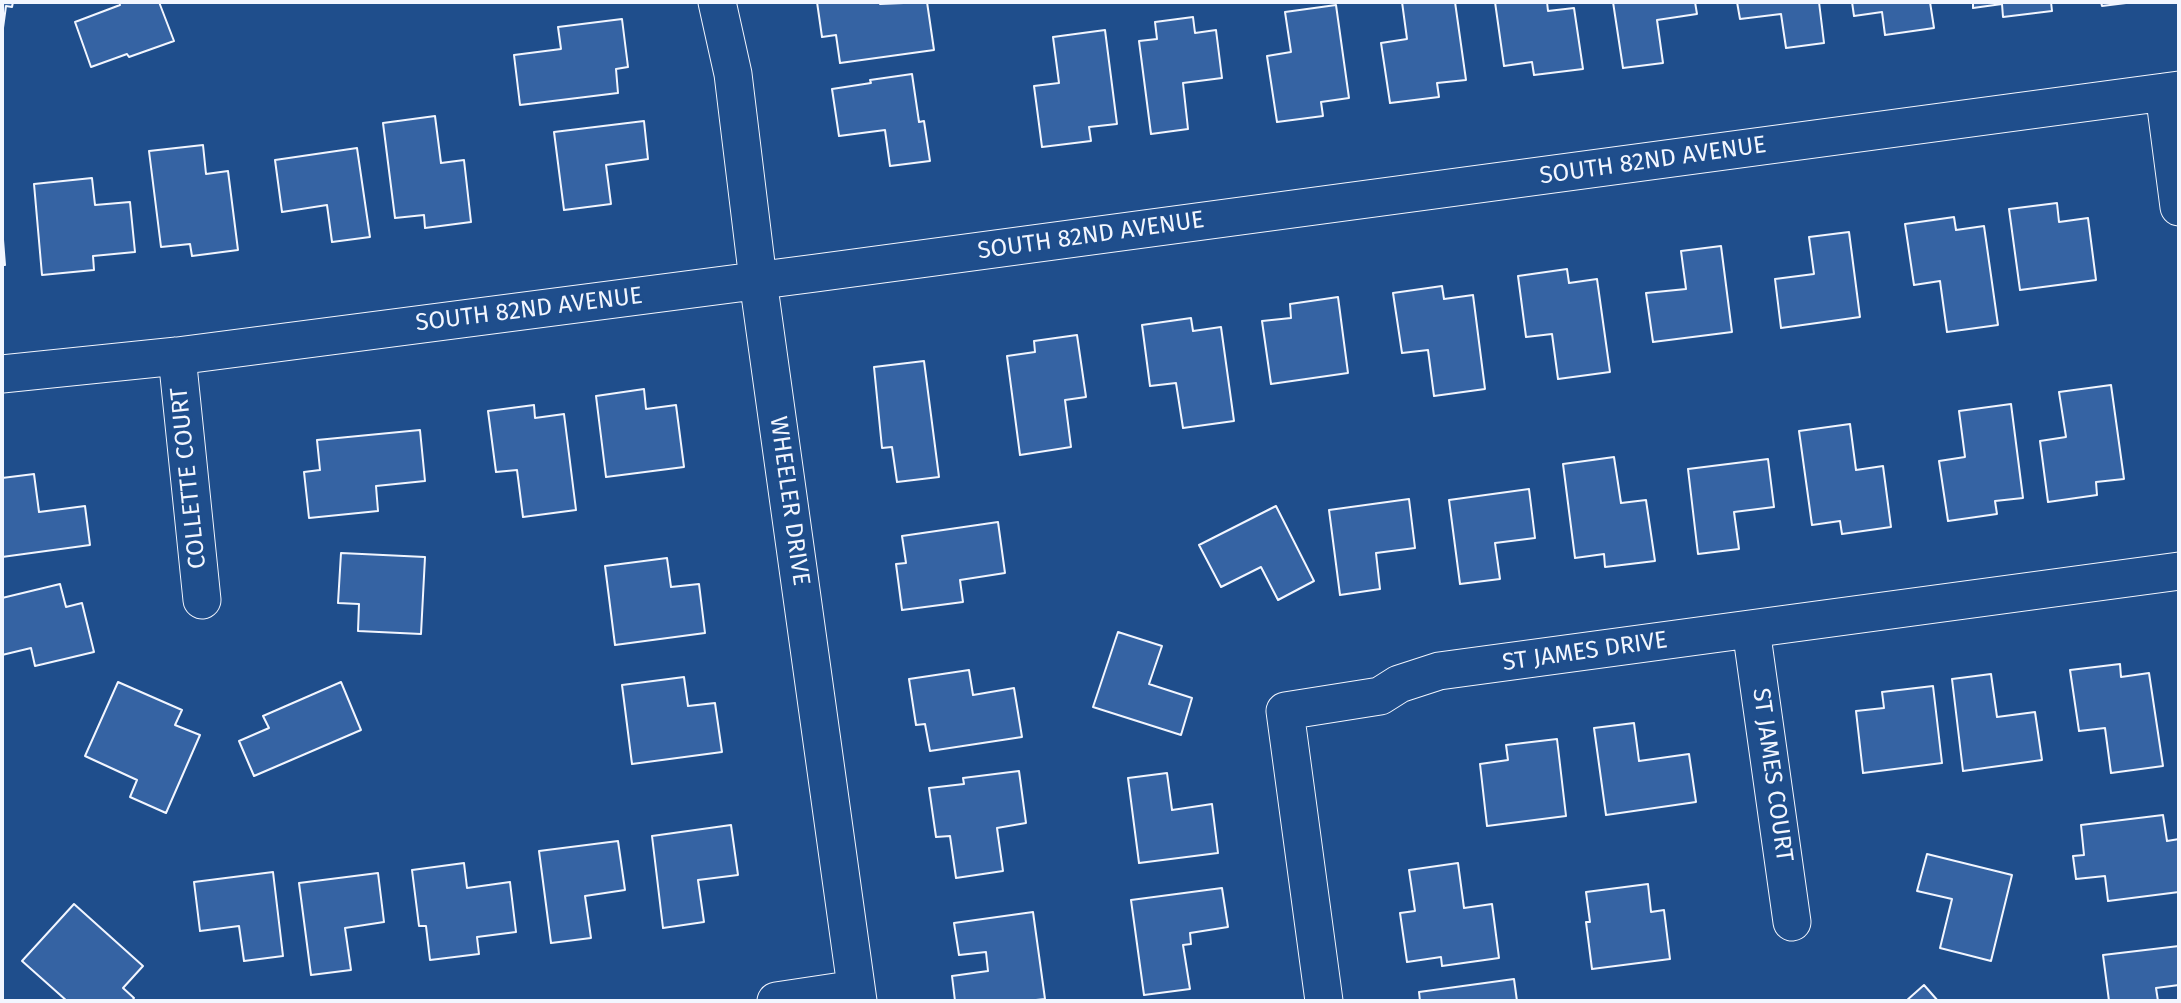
<!DOCTYPE html>
<html>
<head>
<meta charset="utf-8">
<style>
  body { margin:0 }
  #map { position:relative; width:2181px; height:1003px; overflow:hidden; background:#1f4e8c; font-family:"Fira Sans",sans-serif }
  canvas { display:block }
  .frame { position:absolute; inset:0; border:4px solid #f2f6ff; pointer-events:none }
</style>
</head>
<body>
<div id="map">
<canvas width="2181" height="1003"></canvas>
<div class="frame"></div>
</div>
<script>
const c = document.querySelector('canvas').getContext('2d');
c.lineJoin = 'round';
function fillPath(path, color) { c.fillStyle = color; c.fill(path, 'evenodd'); }
function strokePath(path, color, width, dash) { c.strokeStyle = color; c.lineWidth = width; c.lineCap = dash ? 'butt' : 'round'; c.setLineDash(dash || []); c.stroke(path); }
function write(font, color, halo, rows, align = 'center') {
  c.font = font + ' "Fira Sans",sans-serif'; c.lineWidth = 5; c.setLineDash([]); c.textBaseline = 'middle'; c.strokeStyle = halo; c.fillStyle = color; for (const [text, x, y, turn = 0] of rows) {
    c.save(); c.translate(x, y); c.rotate((+turn || 0) * Math.PI / 180); c.textAlign = isNaN(turn) ? turn : align; if (halo) c.strokeText(text, 0, 0); c.fillText(text, 0, 0); c.restore();
  }
}
const building = new Path2D(`
  M2,2h11l-1,5 -6,-1 -4,29z
  M119,2h40l15,39 -45,16 -2,-3 -36,13 -16,-45 45,-17z
  M817,2h63v2l47,-2 7,48 -94,13 -4,-28 -14,2z
  M1402,2h53l11,78 -29,3 2,14 -49,6 -9,-60 26,-4z
  M1495,2h52l1,9 26,-3 9,61 -49,6 -2,-13 -28,4z
  M1613,2h82l2,12 -40,6 6,43 -40,5z
  M1737,2h82l5,41 -38,5 -5,-34 -41,5z
  M1852,2h78l4,26 -49,7 -3,-23 -28,4z
  M1973,2h78l1,9 -49,6 -1,-13 -29,4z
  M2101,2h33l-32,4z
  M1336,5l13,93 -28,4 2,14 -46,6 -10,-66 24,-4 -6,-40z
  M1193,17l2,16 21,-3 6,48 -39,5 5,46 -37,5 -12,-93 18,-2 -2,-17z
  M622,19l6,48 -12,2 2,24 -98,12 -6,-50 47,-6 -3,-22z
  M1105,30l12,94 -28,3 2,14 -49,6 -8,-61 25,-3 -6,-46z
  M912,74l7,48 5,-1 6,40 -40,5 -5,-36 -46,6 -7,-47 39,-6 -1,-3z
  M435,116l6,47 23,-3 7,62 -46,6 -1,-13 -29,3 -12,-95z
  M644,121l4,38 -42,6 5,39 -47,6 -10,-78z
  M203,145l3,29 22,-3 10,79 -46,6 -2,-12 -29,3 -12,-96z
  M357,148l13,89 -38,5 -5,-37 -45,7 -7,-52z
  M92,178l3,27 35,-3 5,50 -42,4 1,14 -52,5 -8,-91z
  M2057,203l2,19 29,-4 8,62 -76,10 -11,-81z
  M1954,217l2,13 28,-4 14,99 -51,7 -7,-51 -26,4 -9,-61z
  M2,227l3,38h-3z
  M1849,232l11,85 -79,11 -6,-49 39,-5 -5,-37z
  M1721,246l11,86 -79,10 -7,-49 40,-4 -5,-38z
  M1567,269l2,14 28,-4 13,93 -52,7 -6,-45 -26,3 -8,-61z
  M1442,286l2,13 29,-4 12,94 -51,7 -6,-46 -26,3 -9,-60z
  M1338,297l10,76 -77,11 -9,-63 29,-3 -1,-14z
  M1191,318l2,13 28,-4 13,94 -51,7 -7,-45 -26,3 -8,-61z
  M1077,335l9,62 -21,3 6,47 -51,8 -13,-99 28,-4 -1,-11z
  M924,361l15,116 -42,5 -5,-35 -10,1 -8,-81z
  M2111,385l13,94 -28,3 1,13 -49,7 -8,-61 26,-4 -7,-45z
  M644,389l2,20 30,-4 8,62 -78,10 -10,-81z
  M2011,404l12,94 -28,3 2,13 -49,7 -9,-60 26,-4 -6,-46z
  M534,405l1,13 29,-4 12,96 -53,7 -6,-47 -21,2 -8,-61z
  M1850,424l6,46 27,-4 8,61 -49,7 -2,-13 -28,4 -13,-94z
  M420,430l5,51 -49,5 2,25 -69,7 -5,-46 16,-2 -3,-30z
  M1614,457l7,46 25,-3 9,61 -50,6 -1,-13 -29,4 -12,-94z
  M1768,459l6,48 -40,5 5,37 -41,5 -10,-85z
  M34,474l5,38 46,-6 5,39 -88,12v-79z
  M1529,489l6,49 -40,5 5,36 -40,5 -11,-84z
  M1409,499l6,49 -39,5 4,36 -40,6 -11,-85z
  M1276,506l38,75 -36,19 -17,-33 -40,20 -22,-42z
  M998,522l7,51 -45,7 3,22 -61,8 -6,-46 10,-1 -4,-27z
  M341,553l84,4 -4,77 -63,-3 1,-27 -21,-1z
  M667,558l4,29 28,-3 6,49 -90,12 -10,-79z
  M60,584l6,23 16,-4 12,49 -59,14 -4,-18 -29,7v-57z
  M1118,632l44,14 -13,38 43,14 -11,37 -88,-28z
  M2120,664l1,13 28,-4 14,93 -52,7 -6,-45 -26,3 -9,-61z
  M969,670l4,25 41,-7 8,49 -92,14 -5,-27 -9,1 -7,-46z
  M1991,674l6,43 38,-5 7,48 -79,11 -11,-92z
  M684,677l4,29 27,-3 7,49 -90,12 -10,-79z
  M118,682l64,28 -7,15 25,10 -34,78 -36,-16 7,-17 -52,-24z
  M341,682l20,48 -107,46 -15,-35 30,-13 -6,-12z
  M1933,686l9,77 -79,10 -7,-62 28,-3 -2,-16z
  M1634,723l5,38 50,-7 7,48 -90,13 -12,-87z
  M1557,739l9,77 -79,10 -7,-62 28,-4 -2,-15z
  M1019,771l7,52 -29,5 6,43 -47,7 -6,-42 -14,1 -7,-49 35,-4 -1,-6z
  M1167,773l5,37 40,-6 6,49 -79,10 -11,-85z
  M2163,815l4,26 12,-2v53l-71,9 -3,-25 -29,3 -3,-23 11,-1 -3,-30z
  M731,825l7,50 -40,5 6,42 -41,6 -11,-92z
  M618,841l7,49 -40,6 6,42 -40,5 -12,-92z
  M1927,854l85,21 -21,86 -51,-13 12,-49 -35,-8z
  M464,863l3,25 43,-6 6,50 -39,5 2,17 -49,6 -4,-34h-7l-7,-56z
  M1458,863l6,45 28,-4 7,54 -57,8 -1,-9 -34,5 -7,-49 15,-2 -6,-41z
  M273,872l10,84 -39,5 -5,-35 -39,5 -6,-49z
  M378,873l6,49 -39,6 6,42 -40,5 -12,-92z
  M1648,884l3,28 13,-2 6,49 -78,10 -6,-47h4l-4,-30z
  M1222,888l6,39 -38,6 1,11 -8,1 7,44 -46,6 -13,-95z
  M74,904l69,62 -20,22 11,10 -2,3h-65l-45,-40z
  M1033,912l12,87 -18,2h-72l-3,-25 36,-5 -2,-19 -27,3 -5,-32z
  M2179,946v39l-23,3 2,13h-49l-6,-46z
  M1514,979l3,22h-97l-1,-9z
  M1924,985l14,16h-32z`);
fillPath(building, '#3563a3');
strokePath(building, '#f2f6ff', 2);
const minor = new Path2D(`
  M717,2l16,72 25,206 100,721
  M2164,92l15,115
  M177,356l25,244
  M2,374l175,-18 639,-83 1363,-183
  M1751,629l41,293
  M776,1001l80,-12
  M1324,1001l-39,-290 95,-15 19,-12 40,-13 740,-100`);
strokePath(minor, '#f2f6ff', 39);
strokePath(minor, '#1f4e8c', 37);
write('24px', '#f2f6ff', '#1f4e8c', [
  ["SOUTH 82ND AVENUE",1653,161,-8],
  ["SOUTH 82ND AVENUE",1091,236,-8],
  ["SOUTH 82ND AVENUE",529,310,-7],
  ["COLLETTE COURT",189,478,-96],
  ["WHEELER DRIVE",789,501,82],
  ["ST JAMES DRIVE",1585,652,-8],
  ["ST JAMES COURT",1772,775,82]
]);
</script>
</body>
</html>
